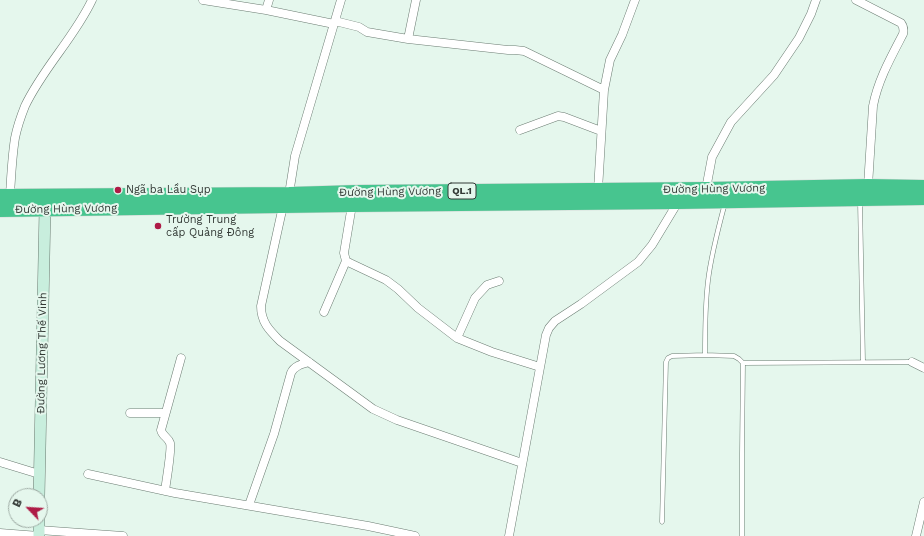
<!DOCTYPE html>
<html>
<head>
<meta charset="utf-8">
<style>
  body { margin:0 }
  #map { position:relative; width:924px; height:536px; overflow:hidden; background:#e5f7ed; font-family:"Work Sans",sans-serif }
  canvas { display:block }
  .north { position:absolute; left:8px; top:488px; width:40px; height:40px; box-sizing:border-box; background:#e5f7ed; border:1px solid #9eaba4; border-radius:50%; rotate:295deg; font-size:11px; font-weight:700; line-height:16px; text-align:center; color:#333a36 }
  .north::after { content:''; display:block; margin:auto; width:14px; height:18px; background:#ae1b46; clip-path:polygon(50% 0,100% 100%,50% 72%,0 100%) }
</style>
</head>
<body>
<div id="map">
<canvas width="924" height="536"></canvas>
<div class="north">B</div>
</div>
<script>
const c = document.querySelector('canvas').getContext('2d');
c.lineJoin = 'round';
function strokePath(path, color, width, dash) { c.strokeStyle = color; c.lineWidth = width; c.lineCap = dash ? 'butt' : 'round'; c.setLineDash(dash || []); c.stroke(path); }
function write(font, color, halo, rows, align = 'center') {
  c.font = font + ' "Work Sans",sans-serif'; c.lineWidth = 4; c.setLineDash([]); c.textBaseline = 'middle'; c.strokeStyle = halo; c.fillStyle = color; for (const [text, x, y, turn = 0] of rows) {
    c.save(); c.translate(x, y); c.rotate((+turn || 0) * Math.PI / 180); c.textAlign = isNaN(turn) ? turn : align; if (halo) c.strokeText(text, 0, 0); c.fillText(text, 0, 0); c.restore();
  }
}
const lane = new Path2D(`
  M860,201l3,161
  M725,203c-7,26 -14,52 -17,78 -3,25 -3,49 -3,74l29,1 5,3 4,4 -1,90v83
  M743,363l169,-1
  M662,522l4,-160 2,-4 4,-2 33,-1`);
const street = new Path2D(`
  M203,0l63,10 68,14
  M856,0l45,23c3,4 3,7 2,11 -12,23 -25,46 -30,72l-5,80
  M266,10l3,-10
  M335,21l24,6 8,5 41,7 100,11h7l9,1 80,39
  M408,39l8,-39
  M520,130l38,-14 6,1 37,14
  M706,189l6,-32 19,-35 43,-47 25,-37 12,-24 5,-14
  M598,190l6,-100 6,-30 12,-25 13,-35
  M289,194l6,-38 46,-156
  M10,196c1,-19 2,-39 5,-58 2,-10 6,-22 10,-32 18,-38 49,-68 67,-106
  M352,205l-8,48 2,8 4,2 36,17 12,9 20,19 39,30 35,14 48,15
  M283,206l-22,100c0,16 8,24 19,35l93,68 24,11 125,43
  M324,312l22,-51
  M457,338l18,-40 12,-13 12,-4
  M912,362l12,6
  M130,413h35
  M0,462l39,12
  M88,474l87,19 193,33 47,10
  M165,491c1,-9 7,-42 5,-48 -2,-6 -8,-7 -9,-13l20,-72
  M249,505l25,-71 17,-61c3,-7 11,-9 18,-11
  M39,530l84,6
  M0,533l39,3
  M509,536l37,-201 3,-7 6,-7 26,-17 57,-42 14,-17 26,-43
  M916,536l8,-34`);
const secondary = new Path2D(`
  M39,496l6,-287
  M39,520v16`);
const highway = new Path2D(`
  M0,196l289,-2 68,-2 349,-3 162,-3 56,1
  M0,210l352,-5 326,-3 246,-4`);
strokePath(lane, '#6b7c72', 5);
strokePath(street, '#6b7c72', 9);
strokePath(secondary, '#6b7c72', 12);
strokePath(highway, '#d6d8d7', 15);
strokePath(lane, '#fff', 4);
strokePath(street, '#fff', 8);
strokePath(secondary, '#c8eedd', 11);
strokePath(highway, '#47c58f', 14);
for (const [x, y, r, color] of [
  [118,190,4,"#ae1b46"],
  [158,226,4,"#ae1b46"]
]) { const dot = new Path2D(); dot.arc(x, y, r, 0, 2 * Math.PI); c.fillStyle = color; c.fill(dot); strokePath(dot, '#e5f7ed', 1.5); }
for (const [x, y, w] of [
  [462,191,28]
]) { const box = new Path2D(); box.roundRect(x - w / 2, y - 8, w, 16, 3); c.fillStyle = '#e5f7ed'; c.fill(box); strokePath(box, '#333a36', 1); }
write('bold 10px', '#333a36', null, [
  ["QL.1",462,191]
]);
write('11px', '#333a36', '#e5f7ed', [
  ["Đường Hùng Vương",714,189,-1],
  ["Đường Hùng Vương",390,192,-1],
  ["Đường Hùng Vương",66,209,-1],
  ["Đường Lương Thế Vinh",42,353,-89]
]);
write('11px', '#333a36', '#e5f7ed', [
  ["Ngã ba Lầu Sụp",126,190],
  ["Trường Trung",166,220],
  ["cấp Quảng Đông",166,233]
], 'left');
</script>
</body>
</html>
